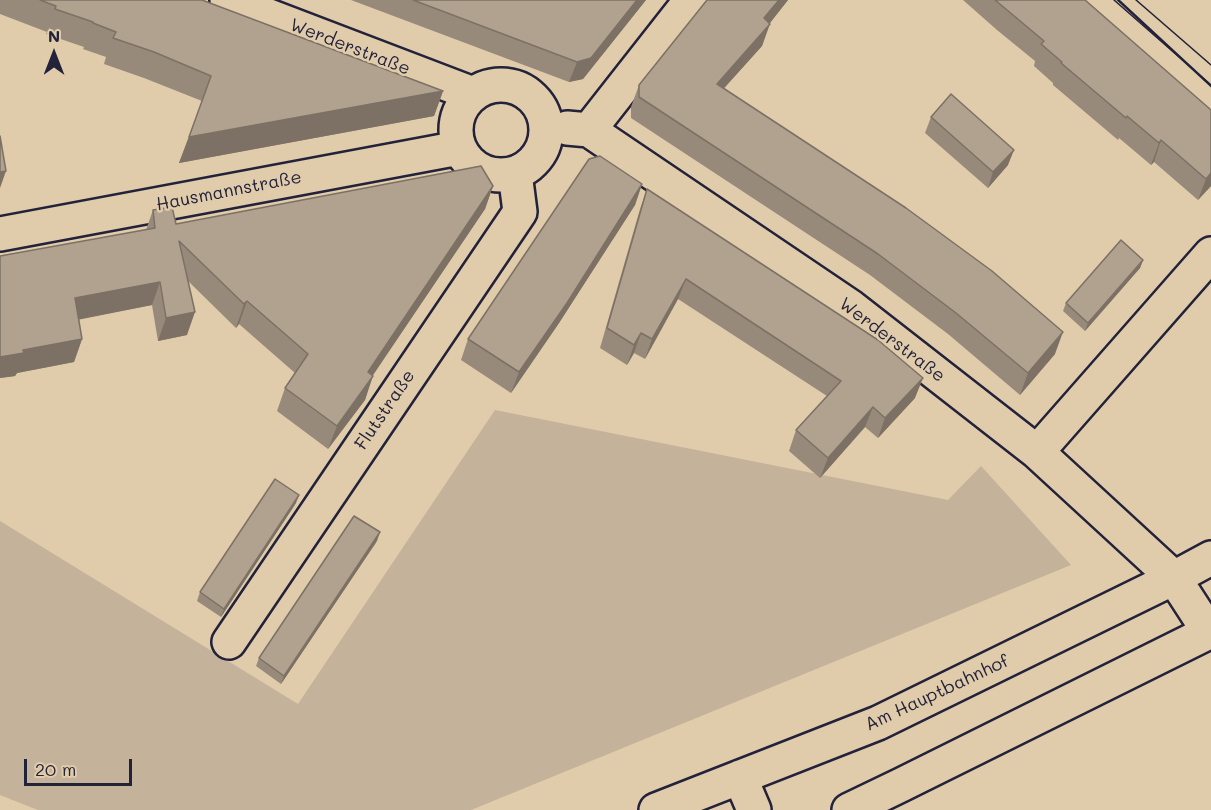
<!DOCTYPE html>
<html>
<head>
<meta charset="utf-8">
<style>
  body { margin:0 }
  #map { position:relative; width:1211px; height:810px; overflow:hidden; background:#e0cbaa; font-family:Mali,sans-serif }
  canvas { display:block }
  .north { position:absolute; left:24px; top:24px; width:60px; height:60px; -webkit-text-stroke:4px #e0cbaa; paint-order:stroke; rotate:0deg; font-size:16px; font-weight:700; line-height:24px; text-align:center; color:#22223b }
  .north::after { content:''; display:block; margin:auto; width:21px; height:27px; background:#22223b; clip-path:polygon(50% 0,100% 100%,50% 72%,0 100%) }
  .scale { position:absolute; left:24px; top:759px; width:108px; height:27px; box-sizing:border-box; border:3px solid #22223b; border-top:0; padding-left:8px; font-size:18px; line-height:21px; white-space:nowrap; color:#22223b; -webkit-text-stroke:4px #e0cbaa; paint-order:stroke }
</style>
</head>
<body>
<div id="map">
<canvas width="1211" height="810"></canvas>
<div class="north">N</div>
<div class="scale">20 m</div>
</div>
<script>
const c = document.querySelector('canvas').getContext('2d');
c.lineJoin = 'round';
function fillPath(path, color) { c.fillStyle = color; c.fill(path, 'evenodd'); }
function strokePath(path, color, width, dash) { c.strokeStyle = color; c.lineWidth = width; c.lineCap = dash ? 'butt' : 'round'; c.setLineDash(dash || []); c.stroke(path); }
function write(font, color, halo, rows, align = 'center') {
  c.font = font + ' Mali,sans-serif'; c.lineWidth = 5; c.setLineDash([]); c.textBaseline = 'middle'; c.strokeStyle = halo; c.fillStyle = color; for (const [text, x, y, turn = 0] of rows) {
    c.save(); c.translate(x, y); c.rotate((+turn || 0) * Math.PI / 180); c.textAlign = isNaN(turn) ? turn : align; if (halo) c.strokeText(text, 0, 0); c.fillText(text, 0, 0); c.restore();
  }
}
fillPath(new Path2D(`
  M495,410l453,90 33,-34 90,99 -600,245h-433l-38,-15v-274l298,183z`), '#c4b29a');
const minor = new Path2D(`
  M227,0l246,94
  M1092,0l119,110
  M456 130a45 45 0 1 1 90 0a45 45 0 1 1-90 0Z
  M567,128l22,2 102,-130
  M589,130l262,177 186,145 137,126
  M0,234l459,-86
  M1037,452l174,-198
  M229,642l291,-430 -5,-39`);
const primary = new Path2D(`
  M1174,578l35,54
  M740,777l14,33
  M656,810l222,-87 296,-145 37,-20
  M849,810l52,-25 310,-154`);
strokePath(minor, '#22223b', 38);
strokePath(primary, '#22223b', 38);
strokePath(minor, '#e0cbaa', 33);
strokePath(primary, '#e0cbaa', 33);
strokePath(new Path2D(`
  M1114,0l97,85
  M1136,0l75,65`), '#22223b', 1.5);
fillPath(new Path2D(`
  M0,0h202l241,91 -9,25 -255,47 23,-62 -58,-23 -40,-14 2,-7 -23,-8 1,-2 -38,-13 1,-2 -47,-18z
  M351,0h295l-63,79 -14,3z
  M707,0h81l-19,24 -7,22 -38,42 331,266 -35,41 -72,-61 -78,-59 -239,-157v-11l8,-22z
  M963,0h122l126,186 -13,14 -44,-38 -3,3 -32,-27 -1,2 -65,-55v-2l-19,-17 1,-5 -38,-31z
  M931,117l77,48 -20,23 -63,-55z
  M642,184l-7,21 -76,118 -48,70 -50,-33 7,-21z
  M493,186l-8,23 -113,167 -7,24 -37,49 -51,-38 8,-23 10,-15 -56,-49 -3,4 -48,-47 -1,54 -29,6 -6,-36 -73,14 3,20 -8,23 -57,11 -2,3 -15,2v-122l146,-26 7,-20 23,14z
  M647,189l268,209 -37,40 -13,-11 -45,51 -31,-27 7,-21 31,-34 -149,-97 -33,60 -11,-6 -7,12 -27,-17 40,-139z
  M1143,260l-3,8 -55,63 -22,-20 3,-8z
  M296,503l-75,114 -24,-16 3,-9z
  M377,541l-96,143 -25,-18 3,-8z`), '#988a7b');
fillPath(new Path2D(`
  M637,0h9l-63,79 -14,3 8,-20z
  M779,0h9l-29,37 11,-13 -8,22 -53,59 8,-21 47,-66z
  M443,91l-9,25 -255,47 10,-26z
  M1161,140l-7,22 -3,3 8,-22z
  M1014,150l-6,15 -20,23 5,-16z
  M6,171l-6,17v-16z
  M1211,173v13l-13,14 8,-21z
  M642,184l-7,21 -76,118 -48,70 8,-21z
  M493,186l-8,23 -124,184 12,-17 -8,24 -37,49 9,-23 31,-54z
  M1143,260l-3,8 -55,63 3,-8z
  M686,279l-8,20 -33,60 7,-20z
  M160,282l-8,23 -85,17 8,-24z
  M247,301l-8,23 -3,4 8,-24z
  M195,312l-8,23 -29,6 8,-23z
  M1063,332l-8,22 -35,41 8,-22z
  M641,333l-7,20 -7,12 7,-20z
  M82,339l-8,23 -57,11 -2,3 -15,2v-21l23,-7z
  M923,378l-8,20 -37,40 7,-20z
  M873,407l-8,20 -45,51 8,-20z
  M299,495l-3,8 -75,114 3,-8z
  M380,532l-3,9 -96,143 3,-8z`), '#7c7164');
const building = new Path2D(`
  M40,0h162l241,91 -254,46 22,-61 -57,-24 -41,-14 3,-6 -23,-9v-1l-38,-13 1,-3z
  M413,0h224l-46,58 -14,4z
  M707,0h72l-15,18 6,6 -53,60 189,124 86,63 71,61 -35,41 -72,-60 -78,-59 -239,-157v-12z
  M995,0h90l126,110v63l-5,6 -45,-39 -2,3 -32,-27 -1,2 -65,-55 1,-1 -21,-18 3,-3z
  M951,94l63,56 -21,22 -62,-55z
  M0,136l6,35 -6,1z
  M600,156l42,28 -75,119 -48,69 -51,-33 121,-180z
  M481,166l12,20 -125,186 5,4 -36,50 -52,-38 23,-34 -61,-53 -3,3 -65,-63 16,71 -29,6 -6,-36 -85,16 7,41 -59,11 1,3 -24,4v-101l155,-28 -2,-18 19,-3 4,17z
  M647,189l231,151 45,38 -38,40 -12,-11 -45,51 -32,-28 45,-49 -155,-102 -34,60 -11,-6 -7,12 -27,-17z
  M1121,240l22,20 -55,63 -22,-20z
  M275,479l24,16 -75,114 -24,-17z
  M354,516l26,16 -96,144 -25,-18z`);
fillPath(building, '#b1a18f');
strokePath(building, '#7c7164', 1.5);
write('18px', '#22223b', '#e0cbaa', [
  ["Werderstraße",350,47,21],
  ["Hausmannstraße",229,191,-11],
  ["Werderstraße",892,340,37],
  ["Flutstraße",385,410,-56],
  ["Am Hauptbahnhof",937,693,-25]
]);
</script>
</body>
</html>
